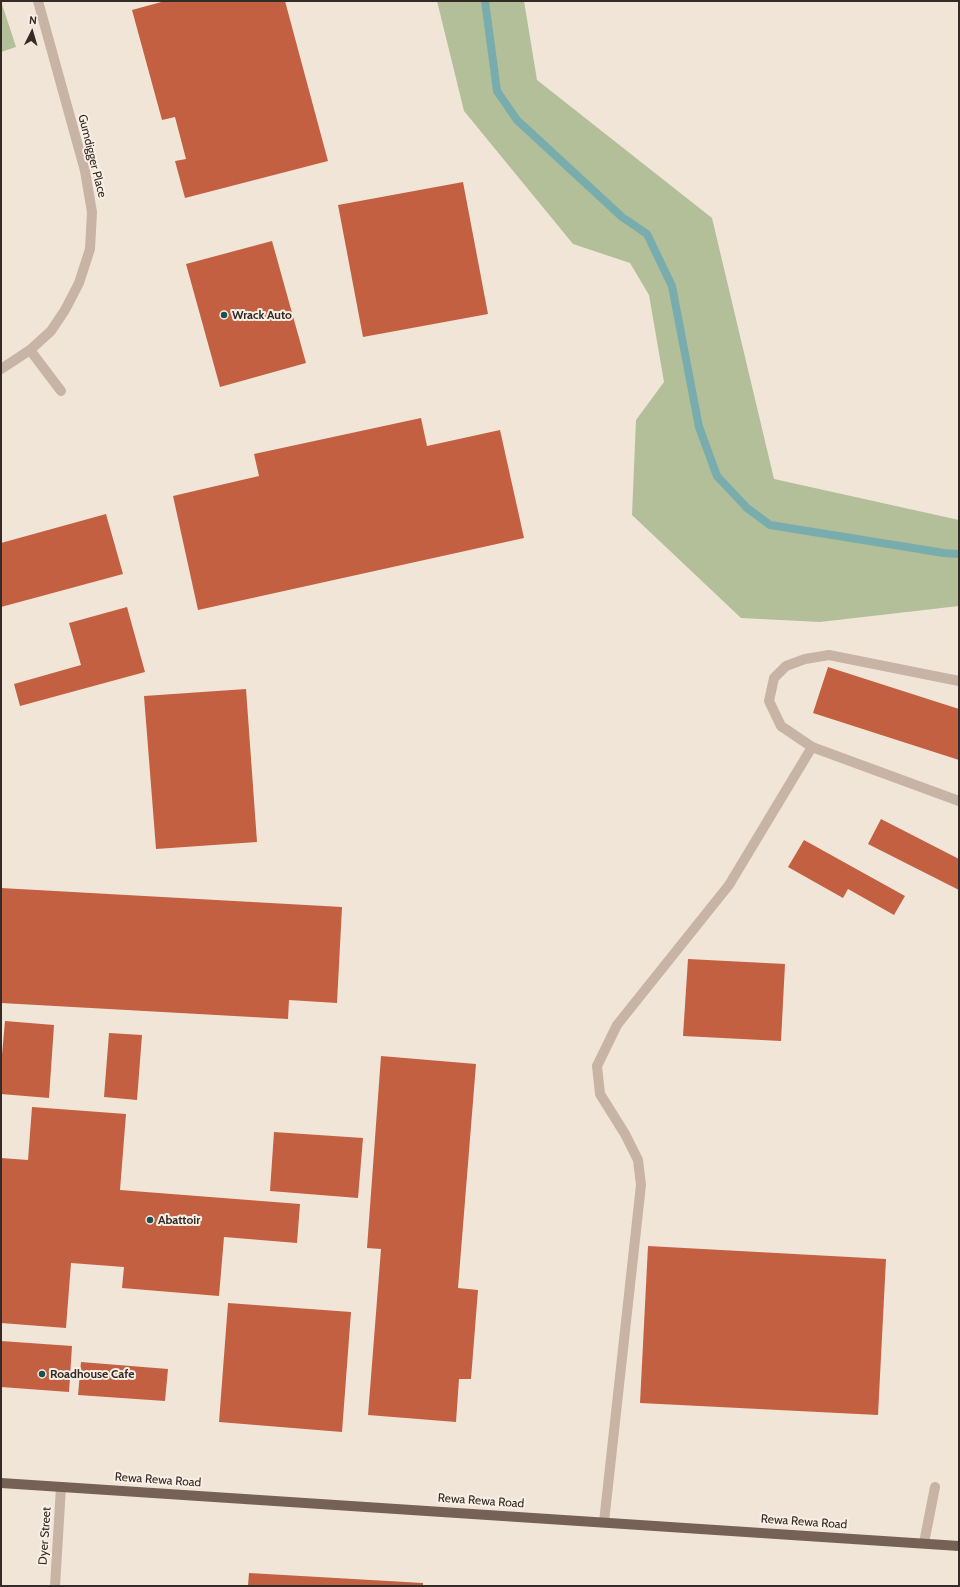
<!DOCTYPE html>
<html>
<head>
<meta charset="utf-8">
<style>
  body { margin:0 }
  #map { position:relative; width:960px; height:1587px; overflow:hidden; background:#f1e5d8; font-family:Cabin,sans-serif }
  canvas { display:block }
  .frame { position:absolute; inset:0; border:2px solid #342a26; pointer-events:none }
  .north { position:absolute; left:12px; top:12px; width:40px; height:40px; -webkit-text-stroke:3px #f9efe4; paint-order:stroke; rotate:5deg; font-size:11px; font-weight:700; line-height:16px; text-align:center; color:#342a26 }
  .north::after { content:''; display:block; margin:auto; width:14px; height:18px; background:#342a26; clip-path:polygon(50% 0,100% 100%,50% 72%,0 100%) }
</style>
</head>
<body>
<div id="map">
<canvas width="960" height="1587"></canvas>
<div class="frame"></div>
<div class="north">N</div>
</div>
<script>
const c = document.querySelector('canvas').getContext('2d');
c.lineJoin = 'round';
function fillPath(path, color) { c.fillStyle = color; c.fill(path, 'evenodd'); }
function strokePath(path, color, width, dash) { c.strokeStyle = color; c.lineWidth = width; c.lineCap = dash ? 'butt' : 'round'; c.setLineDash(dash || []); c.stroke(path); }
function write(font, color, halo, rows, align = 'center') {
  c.font = font + ' Cabin,sans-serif'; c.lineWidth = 4; c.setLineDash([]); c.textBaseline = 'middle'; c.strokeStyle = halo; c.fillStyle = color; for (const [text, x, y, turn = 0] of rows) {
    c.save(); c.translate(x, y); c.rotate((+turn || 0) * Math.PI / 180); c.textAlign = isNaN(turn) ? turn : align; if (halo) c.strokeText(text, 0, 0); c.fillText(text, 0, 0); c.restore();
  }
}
fillPath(new Path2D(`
  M1,1l15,46 -15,5z
  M437,1h87l13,79 175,138 62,261 185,41v86l-139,16 -79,-4 -109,-103 4,-95 28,-38 -15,-87 -19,-32 -57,-19 -109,-133z`), '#b3bf99');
strokePath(new Path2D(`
  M485,1l12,90 20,29 105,97 25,17 25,52 27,141 18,49 30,32 23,17 174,28 15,1`), '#78acad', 8);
fillPath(new Path2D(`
  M165,1h120l43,160 -143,37 -10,-37 11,-2 -11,-42 -13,3 -30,-110z
  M463,182l25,132 -125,23 -25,-132z
  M272,241l34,122 -86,24 -34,-123z
  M421,418l6,28 73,-16 24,108 -326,72 -25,-114 86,-20 -5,-22z
  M106,514l17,60 -122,33v-64z
  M127,607l18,65 -125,34 -6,-22 67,-19 -12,-42z
  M828,667l131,42v51l-146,-47z
  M246,689l11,153 -101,7 -12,-153z
  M881,819l78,40v31l-91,-46z
  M804,840l101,56 -11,19 -46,-26 -5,9 -55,-31z
  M1,888l341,19 -5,96 -48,-3 -1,19 -287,-16z
  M688,959l97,5 -4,77 -98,-5z
  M5,1021l49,4 -5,73 -48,-4v-28z
  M109,1033l33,2 -5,65 -33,-3z
  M381,1056l95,8 -18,224 20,2 -7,89h-12l-3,43 -88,-7 13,-166 -14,-1z
  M32,1107l94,7 -6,76 180,14 -3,39 -73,-6 -5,59 -97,-8 2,-21 -53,-4 -5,65 -65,-5v-165l27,2z
  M274,1132l89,6 -5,60 -88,-7z
  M648,1246l238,13 -8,156 -238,-12z
  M228,1303l123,9 -9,120 -123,-10z
  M1,1341l71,5 -3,46 -68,-5z
  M81,1362l87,7 -3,32 -87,-6z
  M249,1573l174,10v3h-175z`), '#c46042');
strokePath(new Path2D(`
  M30,350l31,41
  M1,369l29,-19 21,-19 14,-21 14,-27 11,-34 2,-37 -7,-41 -47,-170
  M959,681l-130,-26 -24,4 -19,7 -12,12 -5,23 12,25 31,21 147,54
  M604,1522l37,-337 -3,-25 -13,-26 -25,-40 -3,-28 20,-41 112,-140 83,-138
  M924,1543l11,-56
  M55,1586l6,-99`), '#c8b4a4', 10);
strokePath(new Path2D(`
  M1,1483l958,63`), '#766157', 10);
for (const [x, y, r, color] of [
  [224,315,4,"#1c5154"],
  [150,1220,4,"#1c5154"],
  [42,1374,4,"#1c5154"]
]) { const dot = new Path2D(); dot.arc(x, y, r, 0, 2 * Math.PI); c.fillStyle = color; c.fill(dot); strokePath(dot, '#f9efe4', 1.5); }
write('12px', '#342a26', '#f9efe4', [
  ["Gumdigger Place",92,156,76],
  ["Rewa Rewa Road",158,1480,4],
  ["Rewa Rewa Road",481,1501,4],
  ["Rewa Rewa Road",804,1522,4],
  ["Dyer Street",45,1536,-86]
]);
write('bold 12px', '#342a26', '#f9efe4', [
  ["Wrack Auto",232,315],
  ["Abattoir",158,1220],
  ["Roadhouse Cafe",50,1374]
], 'left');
</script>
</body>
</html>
